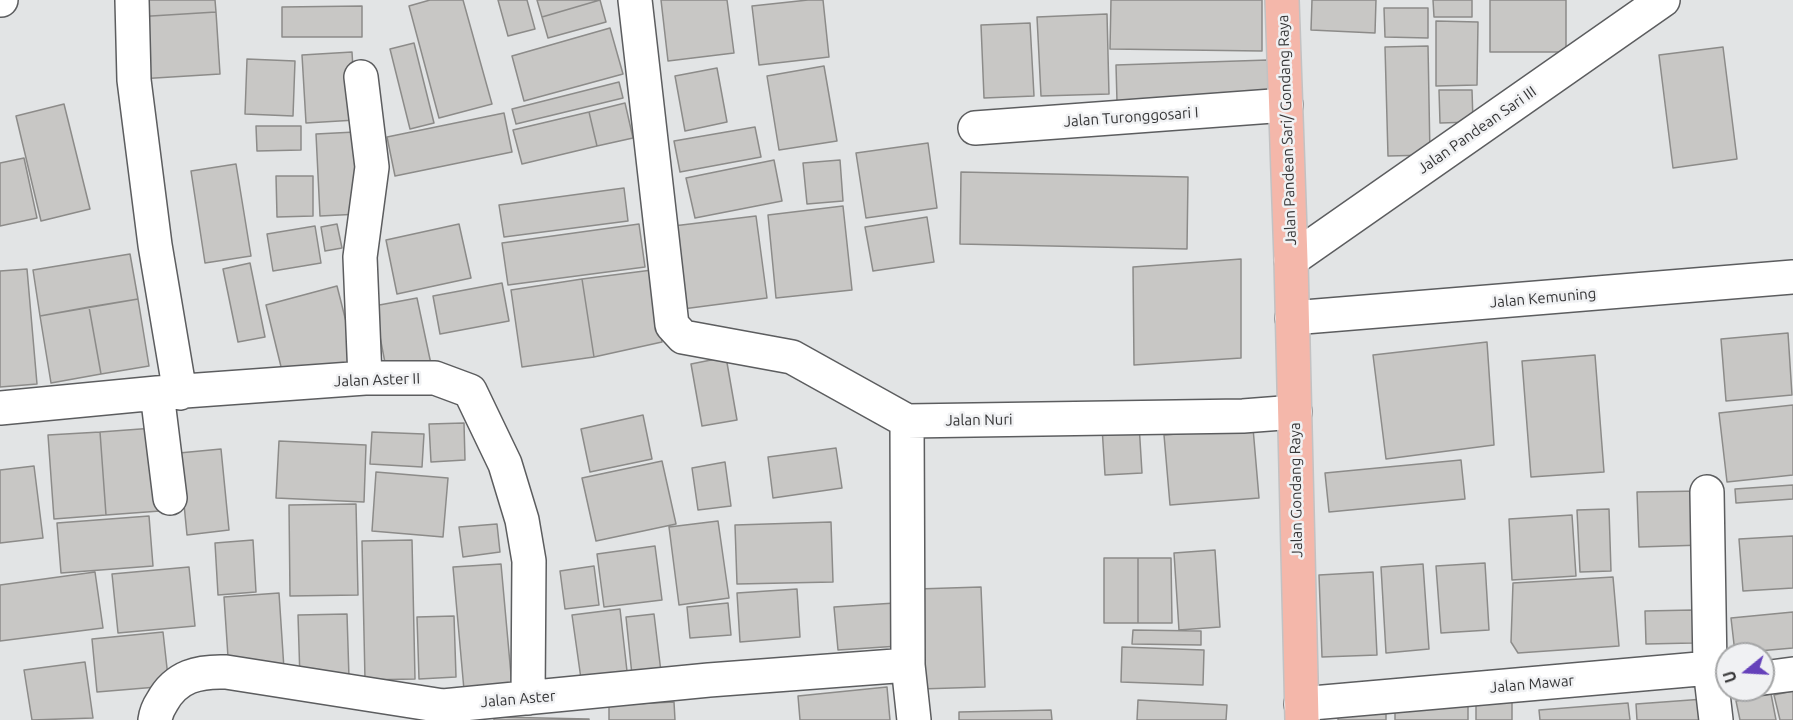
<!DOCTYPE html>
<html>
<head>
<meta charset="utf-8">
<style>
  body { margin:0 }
  #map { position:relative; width:1793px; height:720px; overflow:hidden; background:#e2e4e5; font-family:Ubuntu,sans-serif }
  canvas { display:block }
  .north { position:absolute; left:1715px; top:642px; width:60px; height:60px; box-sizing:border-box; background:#f0f1f3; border:2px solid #a5a6a7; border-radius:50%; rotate:252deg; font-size:16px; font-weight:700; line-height:24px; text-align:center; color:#353536 }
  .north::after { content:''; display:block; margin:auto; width:21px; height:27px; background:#6541ba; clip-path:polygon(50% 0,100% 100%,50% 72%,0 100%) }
</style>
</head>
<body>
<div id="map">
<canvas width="1793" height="720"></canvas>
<div class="north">U</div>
</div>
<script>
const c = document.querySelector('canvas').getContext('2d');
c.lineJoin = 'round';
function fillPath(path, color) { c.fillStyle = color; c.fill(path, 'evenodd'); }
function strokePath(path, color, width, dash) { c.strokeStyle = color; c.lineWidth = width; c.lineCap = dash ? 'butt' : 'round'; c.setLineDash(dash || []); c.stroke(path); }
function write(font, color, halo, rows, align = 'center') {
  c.font = font + ' Ubuntu,sans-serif'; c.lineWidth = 5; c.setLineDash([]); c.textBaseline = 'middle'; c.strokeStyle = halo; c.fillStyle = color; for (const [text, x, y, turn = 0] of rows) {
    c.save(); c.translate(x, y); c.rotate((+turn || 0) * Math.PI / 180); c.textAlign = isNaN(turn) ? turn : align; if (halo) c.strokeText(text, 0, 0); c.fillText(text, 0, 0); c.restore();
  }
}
const building = new Path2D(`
  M133,0h82l1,12 -81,5z
  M430,0h33l29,104 -53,14 -30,-112z
  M498,0h29l8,29 -27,7z
  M537,0h63l-58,17z
  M600,0l6,22 -58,16 -6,-21z
  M661,0h66l7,53 -66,8z
  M808,0h15l6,57 -70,8 -7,-59z
  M1111,0h151v51l-152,-2z
  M1312,0h64l-1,33 -64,-3z
  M1433,0h39v17h-38z
  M1490,0h76v52h-76z
  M362,6v31h-80v-30z
  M1384,8h44v30l-43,-1z
  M216,12l4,62 -81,5 -4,-62z
  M1107,14l2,80 -68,2 -4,-79z
  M1436,21l42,1 -1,63 -41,1z
  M1030,23l4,73 -50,2 -3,-73z
  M610,28l13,46 -99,27 -12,-45z
  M414,43l20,80 -24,6 -20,-80z
  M1428,46l2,109 -42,1 -3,-109z
  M1723,47l14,112 -64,9 -14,-113z
  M352,52l4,68 -50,3 -4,-68z
  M247,59l48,2 -2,55 -48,-2z
  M1268,60l1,38 -152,4 -1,-37z
  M824,66l13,75 -58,9 -12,-74z
  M717,68l10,54 -42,9 -10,-55z
  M619,82l4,16 -107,26 -4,-15z
  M1439,90h33l1,32 -33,1z
  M625,103l8,35 -36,8 -8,-34z
  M64,104l26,105 -49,12 -25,-105z
  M589,112l8,34 -75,18 -9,-34z
  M504,113l8,39 -117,24 -8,-39z
  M256,126h45v24l-44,1z
  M755,127l6,30 -81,15 -6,-31z
  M355,132l5,82 -40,2 -4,-82z
  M928,143l9,65 -71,10 -10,-65z
  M24,158l13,60 -37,8v-63z
  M774,160l8,41 -87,17 -9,-40z
  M840,160l3,41 -36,3 -4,-41z
  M236,164l15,92 -46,7 -14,-92z
  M961,172l227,5 -1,72 -227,-5z
  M276,176h37v40l-36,1z
  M624,188l4,33 -124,16 -5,-32z
  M843,206l9,84 -76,8 -8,-83z
  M756,216l11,82 -92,12 -10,-83z
  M927,217l7,45 -61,9 -8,-44z
  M337,224l5,24 -17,3 -4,-24z
  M459,224l12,54 -74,16 -11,-54z
  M639,224l6,43 -137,18 -6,-42z
  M315,226l6,37 -48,8 -6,-37z
  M130,254l8,45 -98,17 -7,-46z
  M1241,259v99l-107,7 -1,-98z
  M250,263l15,74 -27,5 -15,-73z
  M27,269l10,115 -37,3v-116z
  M652,270l10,72 -68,15 -12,-78z
  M582,279l12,78 -72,10 -11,-77z
  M502,283l7,38 -69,13 -7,-38z
  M337,286l19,75 -72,18 -18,-74z
  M417,298l14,66 -44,9 -13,-67z
  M138,299l11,67 -48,8 -12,-67z
  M89,307l12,67 -50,9 -11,-67z
  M1788,333l4,62 -66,6 -5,-62z
  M1487,342l7,103 -108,14 -13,-104z
  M1595,355l9,117 -73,5 -9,-116z
  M726,357l11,63 -35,6 -11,-62z
  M1793,405v70l-66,7 -8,-69z
  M643,415l9,44 -62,13 -9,-43z
  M464,423l1,37 -34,2 -2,-38z
  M1139,424l3,49 -37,2 -3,-48z
  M154,428l6,83 -54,4 -6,-83z
  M1253,428l6,70 -89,7 -6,-70z
  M100,432l6,83 -52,4 -6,-84z
  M372,432l52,2 -2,33 -52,-3z
  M279,441l87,4 -2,57 -88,-4z
  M836,448l6,40 -69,10 -5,-41z
  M221,449l8,81 -42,5 -8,-82z
  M1461,460l4,39 -136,13 -4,-39z
  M662,461l14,63 -80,17 -14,-63z
  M725,462l6,44 -33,4 -6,-42z
  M34,466l9,72 -43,5v-73z
  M376,472l72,6 -5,59 -71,-6z
  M1793,485v14l-57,4 -1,-14z
  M1702,491l1,54 -64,2 -2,-55z
  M356,504l2,91 -68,1 -1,-91z
  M1609,509l2,62 -31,1 -3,-62z
  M1572,515l4,61 -64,4 -3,-61z
  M149,516l4,50 -92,7 -4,-50z
  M718,521l11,77 -50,7 -10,-78z
  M831,522l2,60 -96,2 -2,-59z
  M497,524l3,28 -37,5 -4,-30z
  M1793,536v52l-50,3 -4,-52z
  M253,540l3,52 -38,3 -3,-52z
  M412,540l3,139 -50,1 -3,-139z
  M655,546l7,54 -58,7 -7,-53z
  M1215,550l5,77 -41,3 -5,-77z
  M1104,558h34v65h-34z
  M1138,558h33l1,65h-34z
  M1485,563l4,67 -48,3 -5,-67z
  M501,564l11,122 -48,4 -11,-123z
  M1423,564l6,85 -43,4 -5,-86z
  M594,566l5,39 -34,4 -5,-38z
  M189,567l6,59 -77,7 -6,-59z
  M95,572l8,56 -103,13v-56z
  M1373,572l4,83 -55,2 -3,-82z
  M1613,577l6,69 -101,7 -7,-11 2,-59z
  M981,587l4,100 -65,2 -3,-100z
  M797,589l3,48 -60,5 -3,-49z
  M279,593l5,76 -55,3 -5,-75z
  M728,603l3,32 -41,3 -3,-31z
  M895,603l4,43 -61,4 -4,-43z
  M620,609l8,71 -46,6 -10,-71z
  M1693,610v33l-47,1 -1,-33z
  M1793,612v36l-58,5 -4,-35z
  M347,614l2,64 -49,1 -2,-64z
  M654,614l7,58 -29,3 -6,-58z
  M454,616l2,61 -37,2 -2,-62z
  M1133,630l68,1v14l-69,-1z
  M163,632l6,54 -72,6 -5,-53z
  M1122,647l82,3 -1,35 -82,-3z
  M85,662l8,56 -61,2 -8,-50z
  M887,687l3,33h-90l-2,-24z
  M1793,691v29h-13l-6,-25z
  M1512,692v28h-36v-27z
  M1771,694l5,26h-36l-4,-19z
  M1704,699l1,21h-68l-1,-16z
  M1138,700l89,5 -1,15h-89z
  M1395,700h73v20h-73z
  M674,702l1,18h-66v-15z
  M1628,703l2,17h-90l-1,-10z
  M1051,710l1,10h-93v-8z
  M1338,714h48v6h-48z
  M494,717l95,2v1h-95z`);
fillPath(building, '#c8c7c5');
strokePath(building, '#8c8b89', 1.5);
const minor = new Path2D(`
  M0,0h1
  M132,0l2,80 21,165 25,148
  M635,0l37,325 11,12 109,20 115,64 336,-5 52,-4
  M361,77l11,90 -12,90 5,121
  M975,128l311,-23
  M1291,260l372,-260
  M1292,318l501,-41
  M157,393l13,105
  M0,408l157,-15 208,-15h70l35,13 35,73 17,56 7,41 -1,137
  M907,421l1,244 6,55
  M1707,492l3,176 6,52
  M1763,678l30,-4
  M1301,704l409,-36
  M155,720c1,-7 3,-12 7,-18 14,-26 37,-31 64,-30l217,34 266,-26 199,-15`);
const major = new Path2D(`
  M1282,0l9,260 11,460`);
strokePath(minor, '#5c5d5f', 36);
strokePath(major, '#c2c2c3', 36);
strokePath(minor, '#fff', 33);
strokePath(major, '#f4b7aa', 33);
write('15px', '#353536', '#f0f1f3', [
  ["Jalan Turonggosari I",1131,117,-4],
  ["Jalan Pandean Sari/ Gondang Raya",1287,130,-92],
  ["Jalan Pandean Sari III",1477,130,-35],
  ["Jalan Kemuning",1543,298,-5],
  ["Jalan Aster II",377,380,-2],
  ["Jalan Nuri",979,420,-1],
  ["Jalan Gondang Raya",1296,490,-91],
  ["Jalan Mawar",1532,684,-5],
  ["Jalan Aster",518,699,-5]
]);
</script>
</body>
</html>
